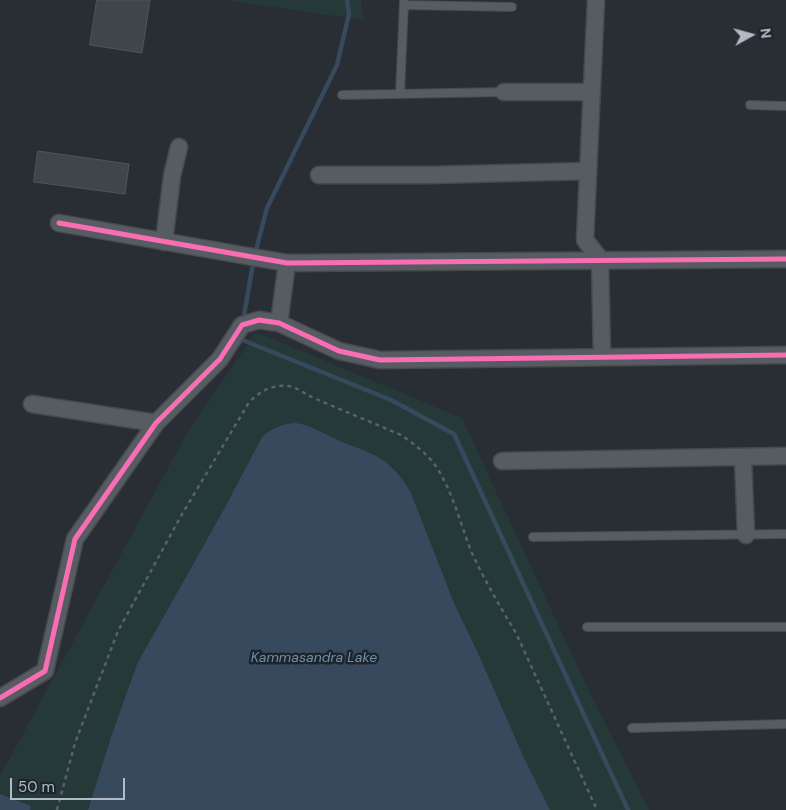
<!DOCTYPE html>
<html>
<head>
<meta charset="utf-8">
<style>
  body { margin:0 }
  #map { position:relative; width:786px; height:810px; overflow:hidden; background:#282e33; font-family:"DM Sans",sans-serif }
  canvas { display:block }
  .north { position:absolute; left:726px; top:10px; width:50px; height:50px; -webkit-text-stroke:4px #1c252e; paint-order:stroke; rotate:83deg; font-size:14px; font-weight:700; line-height:20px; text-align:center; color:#b1bac5 }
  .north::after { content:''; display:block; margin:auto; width:18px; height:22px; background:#b1bac5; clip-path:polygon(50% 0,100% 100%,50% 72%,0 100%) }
  .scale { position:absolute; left:10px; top:778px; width:115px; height:22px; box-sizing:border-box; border:2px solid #b1bac5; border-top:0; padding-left:6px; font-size:15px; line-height:18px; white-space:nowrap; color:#b1bac5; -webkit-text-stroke:4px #1c252e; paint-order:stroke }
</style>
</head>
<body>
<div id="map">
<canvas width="786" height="810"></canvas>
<div class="north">N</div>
<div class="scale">50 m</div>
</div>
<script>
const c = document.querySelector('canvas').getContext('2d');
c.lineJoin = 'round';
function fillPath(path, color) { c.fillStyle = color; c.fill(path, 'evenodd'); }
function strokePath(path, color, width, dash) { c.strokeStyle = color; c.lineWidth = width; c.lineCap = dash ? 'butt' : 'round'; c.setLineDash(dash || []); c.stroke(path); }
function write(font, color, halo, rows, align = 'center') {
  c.font = font + ' "DM Sans",sans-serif'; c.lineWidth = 5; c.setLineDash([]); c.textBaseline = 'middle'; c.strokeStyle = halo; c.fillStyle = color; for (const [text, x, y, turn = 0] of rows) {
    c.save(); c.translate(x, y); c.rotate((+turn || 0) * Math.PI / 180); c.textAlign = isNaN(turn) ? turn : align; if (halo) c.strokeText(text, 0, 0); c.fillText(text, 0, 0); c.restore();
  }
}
fillPath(new Path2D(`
  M225,0h136l2,20z
  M256,332l206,86 126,271 61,121h-99l-26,-52 -47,-107 -23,-48 -43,-110 -12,-19 -7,-8 -10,-7 -11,-6 -30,-12 -28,-14 -51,10 -39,74 -86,153 -25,70 -24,76h-88v-34l187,-343z`), '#263939');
fillPath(new Path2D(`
  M295,423c16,2 28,10 43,17 10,5 22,8 32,13 19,8 31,22 41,40l43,110 23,48 47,107 26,52h-462l24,-76 25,-70 86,-153 39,-74c10,-9 20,-13 33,-14z
  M0,794l31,12 -1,4h-30z`), '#374a5d');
strokePath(new Path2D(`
  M243,321l11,-63 13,-50 70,-143 12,-51 -2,-14
  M241,336l-1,3 151,61 63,34 174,376`), '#374a5d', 4.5);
const building = new Path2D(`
  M97,0h53l-8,53 -52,-8z
  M38,151l91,13 -4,30 -91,-12z`);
fillPath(building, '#40454a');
strokePath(building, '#50555b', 1);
const service = new Path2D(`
  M404,5l108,2
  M400,94l4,-92
  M342,95l162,-3
  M750,105l36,1
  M533,537l253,-3
  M587,627h199
  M632,728l154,-4`);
const minor = new Path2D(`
  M596,0l-11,240 15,19 2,98
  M504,92h88
  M319,175h111l158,-4
  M59,223l228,40 499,-4
  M164,242l8,-66 7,-29
  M279,323l8,-60
  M32,404l124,19
  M743,457l3,78
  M502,461l284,-5
  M0,698l45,-27 30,-132 81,-116 64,-64 22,-34 17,-5 20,3 60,28 41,9 406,-5`);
strokePath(service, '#464a4e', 10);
strokePath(minor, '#464a4e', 19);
strokePath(new Path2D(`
  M57,810l18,-67 43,-112 63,-115 67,-112c10,-12 24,-20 40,-18 11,2 18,9 28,13 28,12 57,24 85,36 13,9 25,18 34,30 18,26 25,59 37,88 13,28 28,54 44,80l81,177`), '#5b6166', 2.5, [4, 4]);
strokePath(service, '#575c62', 8);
strokePath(minor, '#575c62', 16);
strokePath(new Path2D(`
  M59,223l228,40 499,-4
  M0,698l45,-27 30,-132 81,-116 64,-64 22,-34 17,-5 20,3 60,28 41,9 406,-5`), '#f96db3', 5);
write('italic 14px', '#738ea7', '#1c252e', [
  ["Kammasandra Lake",314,658]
]);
</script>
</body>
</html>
